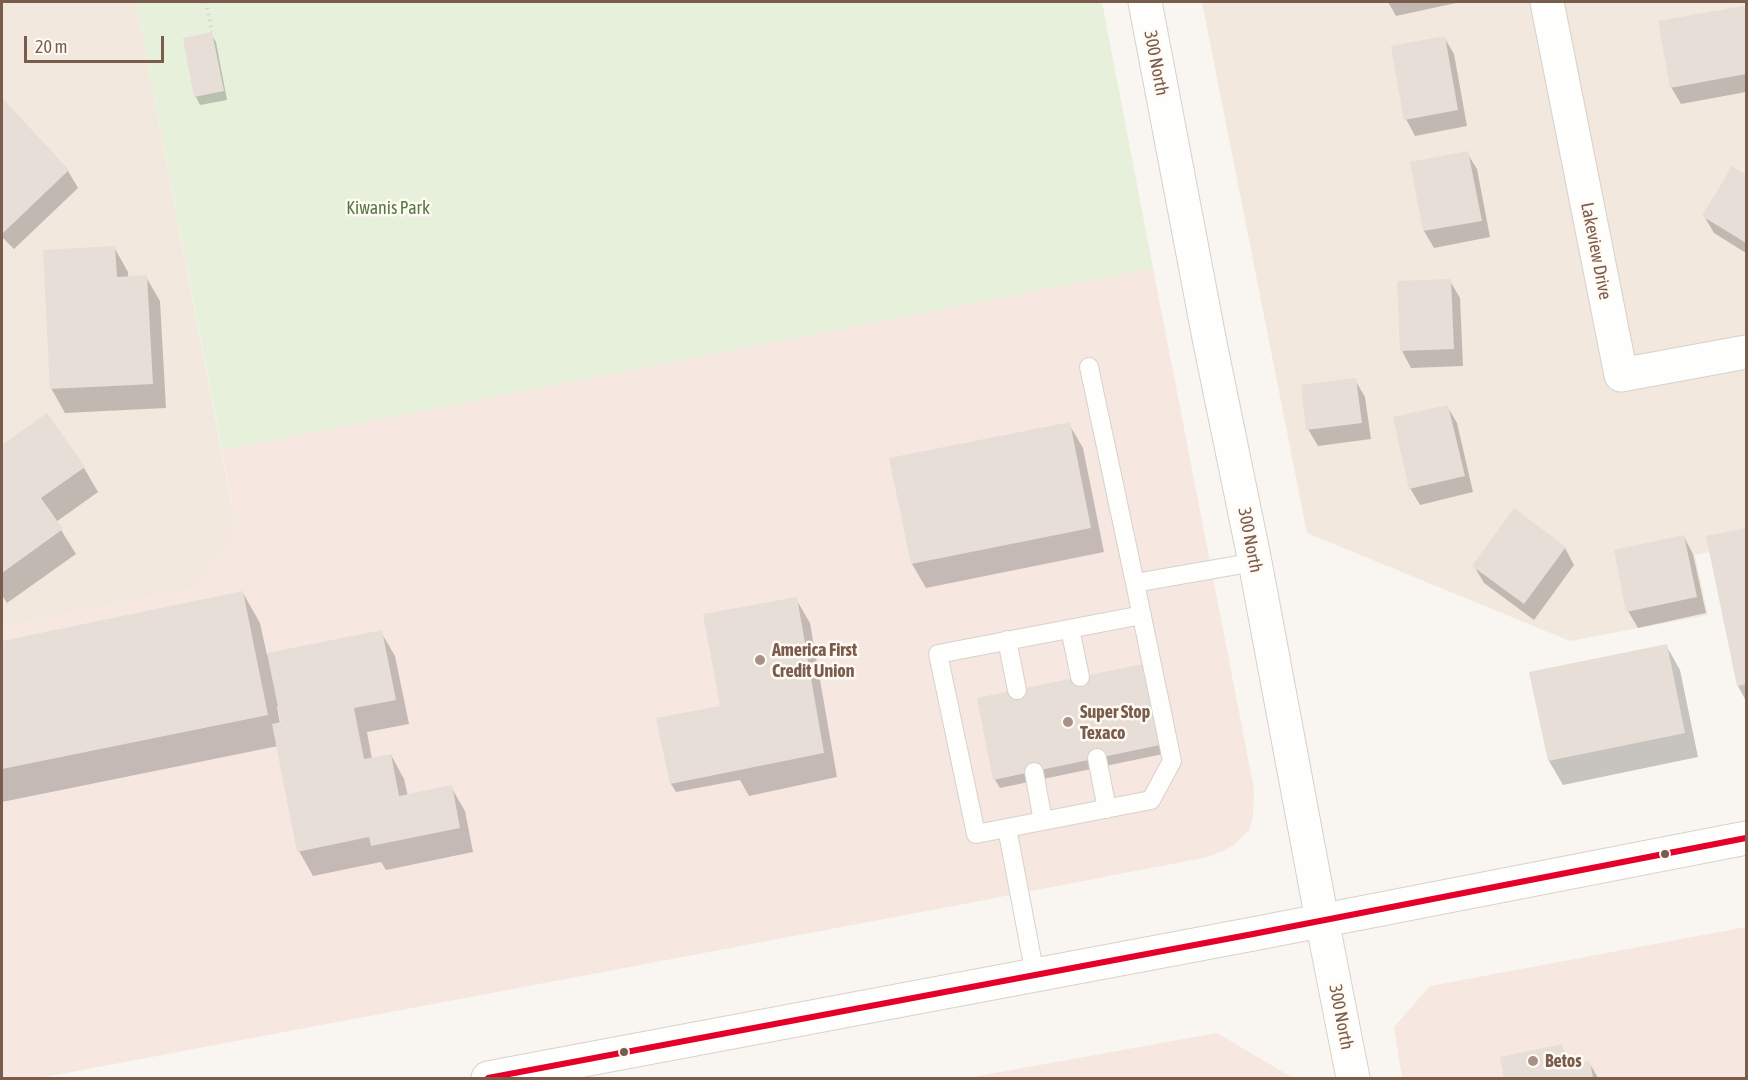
<!DOCTYPE html>
<html>
<head>
<meta charset="utf-8">
<style>
  body { margin:0 }
  #map { position:relative; width:1748px; height:1080px; overflow:hidden; background:#f9f5f0; font-family:"Asap Condensed",sans-serif }
  canvas { display:block }
  .frame { position:absolute; inset:0; border:3px solid #7a5c4d; pointer-events:none }
  .scale { position:absolute; left:24px; top:36px; width:140px; height:27px; box-sizing:border-box; border:3px solid #7a5c4d; border-top:0; padding-left:8px; font-size:18px; line-height:21px; white-space:nowrap; color:#7a5c4d; -webkit-text-stroke:4px #fffaf3; paint-order:stroke }
</style>
</head>
<body>
<div id="map">
<canvas width="1748" height="1080"></canvas>
<div class="frame"></div>
<div class="scale">20 m</div>
</div>
<script>
const c = document.querySelector('canvas').getContext('2d');
c.lineJoin = 'round';
function fillPath(path, color) { c.fillStyle = color; c.fill(path, 'evenodd'); }
function strokePath(path, color, width, dash) { c.strokeStyle = color; c.lineWidth = width; c.lineCap = dash ? 'butt' : 'round'; c.setLineDash(dash || []); c.stroke(path); }
function write(font, color, halo, rows, align = 'center') {
  c.font = font + ' "Asap Condensed",sans-serif'; c.lineWidth = 5; c.setLineDash([]); c.textBaseline = 'middle'; c.strokeStyle = halo; c.fillStyle = color; for (const [text, x, y, turn = 0] of rows) {
    c.save(); c.translate(x, y); c.rotate((+turn || 0) * Math.PI / 180); c.textAlign = isNaN(turn) ? turn : align; if (halo) c.strokeText(text, 0, 0); c.fillText(text, 0, 0); c.restore();
  }
}
fillPath(new Path2D(`
  M2,2h134l101,530 -44,57 -191,38z
  M1202,2h544v543l-51,10 13,60 -138,26 -263,-108z`), '#f2e8de');
fillPath(new Path2D(`
  M1153,268l101,521 -1,28 -4,13 -14,14 -12,7 -15,6 -244,47 -924,174h-38v-451l191,-38 44,-57 -15,-82z
  M1746,927v151h-344l-8,-51 36,-41z
  M1217,1033l76,45h-326z`), '#f6e8e1');
fillPath(new Path2D(`
  M136,2h966l51,266 -931,182z`), '#e7f0db');
fillPath(new Path2D(`
  M1388,2h67l1,1 -60,13z
  M1743,7l3,6v79l-65,12 -10,-17z
  M211,34l5,8 11,58 -27,5 -4,-8z
  M1444,37l10,17 13,72 -52,10 -9,-17z
  M2,100l66,71 10,17 -64,61 -12,-12z
  M1467,153l10,16 13,68 -56,11 -10,-17 -12,-68z
  M1732,168l14,9v76l-32,-20 -10,-17z
  M114,247l14,25v6l18,-1 14,24 6,107 -101,5 -14,-25z
  M1450,281l10,17 3,68 -52,2 -9,-17z
  M1355,380l10,17 6,42 -53,7 -10,-17z
  M1447,406l10,17 16,69 -53,13 -10,-17z
  M46,415l38,53 14,24 -42,30 20,32 -69,49 -5,-8v-148z
  M1069,424l14,24 21,104 -178,36 -14,-24z
  M1746,529v172l-8,-15 -30,-149z
  M1684,537l9,17 13,59 -68,15 -10,-17z
  M1565,548l9,17 -40,55 -50,-37 -10,-17z
  M243,593l17,30 7,32 114,-23 14,24 14,68 -42,8 5,27 19,-4 13,24 4,17 43,-9 14,24 8,41 -87,18 -5,-8 -68,14 -14,-25 -21,-105 -276,56v-159zM277,706h3l3,17 -3,1z
  M796,599l14,24 27,154 -88,19 -9,-16 -64,12 -5,-8 -13,-65 65,-5z
  M1666,645l14,25 18,87 -135,28 -14,-24 -18,-88z
  M1142,665l21,89 -163,34 -5,-8z
  M1561,1046l10,20 18,-4 9,16h-93l-4,-20z`), '#0003');
fillPath(new Path2D(`
  M1744,6l2,12v56l-76,14 -12,-67z
  M212,32l12,59 -30,6 -11,-59z
  M1445,36l13,74 -54,10 -13,-74z
  M2,98l67,72 -66,63 -1,-1z
  M1468,151l14,70 -59,10 -13,-69z
  M1732,166l14,9v68l-44,-27z
  M115,246l2,31 30,-2 6,109 -103,5 -7,-139z
  M1451,279l3,70 -54,2 -3,-70z
  M1356,378l6,45 -56,7 -5,-45z
  M1448,405l17,71 -56,13 -16,-72z
  M47,413l38,54 -44,31 22,31 -61,44v-128z
  M1070,422l21,106 -180,36 -22,-106z
  M1514,508l52,39 -42,57 -52,-38z
  M1746,528v156l-9,2 -31,-150z
  M1684,535l13,62 -71,15 -12,-62z
  M243,591l25,124 -266,54v-128z
  M797,597l27,156 -154,31 -14,-66 64,-12 -17,-92z
  M382,630l14,70 -42,8 10,51 27,-5 8,42 53,-11 8,43 -89,18 -2,-9 -72,15 -25,-128 9,-2 -14,-69z
  M1667,644l18,89 -137,28 -19,-89z
  M1143,664l17,81 -167,35 -16,-82z
  M1562,1044l4,21 24,-4 3,17h-89l-4,-21z`), '#e6ded7');
const lane = new Path2D(`
  M1089,367l46,216
  M1142,615l-204,39 38,180 175,-34 21,-39 -37,-178 120,-21
  M1070,629l10,48
  M1007,640l10,50
  M1097,758l10,51
  M1034,772l9,49
  M1007,828l28,147`);
const street = new Path2D(`
  M1145,2l65,341 45,219 67,358
  M1547,2l74,373 125,-23`);
const secondary = new Path2D(`
  M1322,920l31,158
  M488,1078l765,-144 493,-96`);
strokePath(lane, '#d7d1cb', 20);
strokePath(street, '#d7d1cb', 35);
strokePath(secondary, '#d9d2cb', 35);
strokePath(new Path2D(`
  M206,2l6,30`), '#dcd5d0', 4, [1.5, 4.5]);
strokePath(lane, '#fefefd', 18);
strokePath(street, '#fefefd', 33);
strokePath(secondary, '#fefefd', 33);
strokePath(new Path2D(`
  M488,1078l765,-144 493,-96`), '#e4002b', 6);
for (const [x, y, r, color] of [
  [760,660,6,"#a69286"],
  [1068,722,6,"#a69286"],
  [1665,854,5,"#7a5c4d"],
  [624,1052,5,"#7a5c4d"],
  [1533,1061,6,"#a69286"]
]) { const dot = new Path2D(); dot.arc(x, y, r, 0, 2 * Math.PI); c.fillStyle = color; c.fill(dot); strokePath(dot, '#fffaf3', 2); }
write('18px', '#7a5c4d', '#fffaf3', [
  ["300 North",1156,63,79],
  ["Lakeview Drive",1596,251,79],
  ["300 North",1250,540,79],
  ["300 North",1341,1017,79]
]);
write('18px', '#537a41', '#fffaf3', [
  ["Kiwanis Park",388,208]
]);
write('bold 18px', '#7a5c4d', '#fffaf3', [
  ["America First",772,650],
  ["Credit Union",772,671],
  ["Super Stop",1080,712],
  ["Texaco",1080,733],
  ["Betos",1545,1061]
], 'left');
</script>
</body>
</html>
